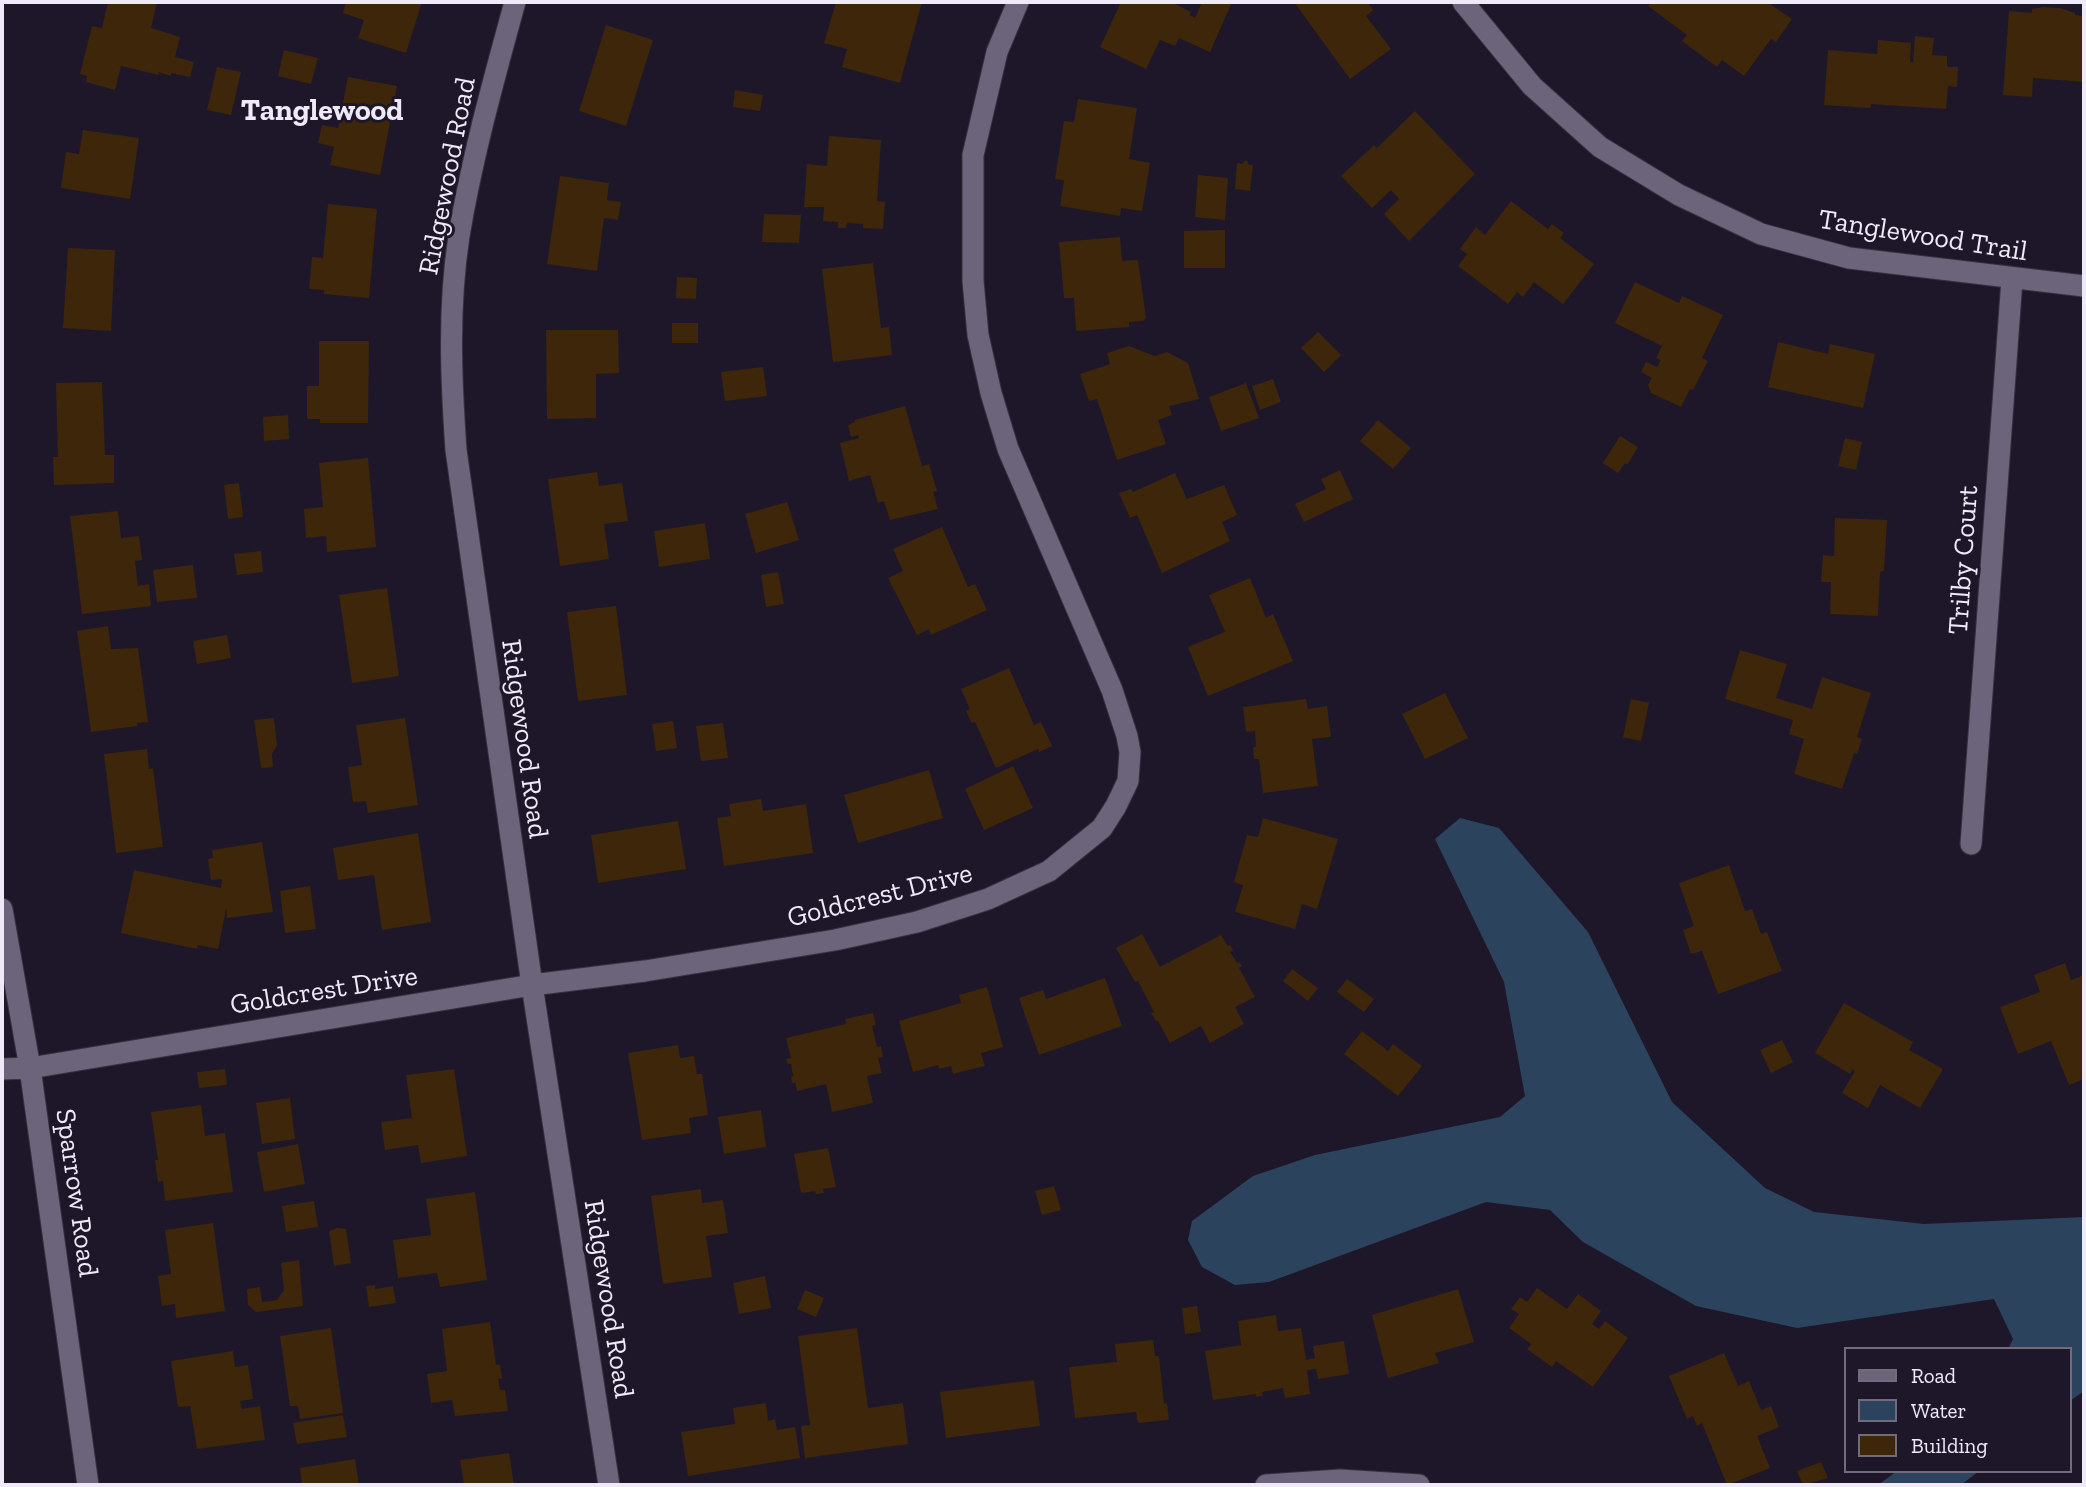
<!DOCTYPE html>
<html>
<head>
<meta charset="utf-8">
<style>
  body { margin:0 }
  #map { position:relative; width:2086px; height:1487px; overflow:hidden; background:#1e1729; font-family:"Zilla Slab",serif }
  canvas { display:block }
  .frame { position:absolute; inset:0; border:4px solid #eeeaf7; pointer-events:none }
  .legend { position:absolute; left:1844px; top:1347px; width:228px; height:126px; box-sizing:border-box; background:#1e1729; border:2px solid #716b7b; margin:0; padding:9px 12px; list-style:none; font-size:21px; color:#eeeaf7 }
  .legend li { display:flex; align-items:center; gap:14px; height:35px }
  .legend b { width:35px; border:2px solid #716b7b }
</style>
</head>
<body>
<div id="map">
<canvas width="2086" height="1487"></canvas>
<div class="frame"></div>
<ul class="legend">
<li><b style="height:9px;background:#6b647a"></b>Road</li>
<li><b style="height:19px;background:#2c435d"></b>Water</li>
<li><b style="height:19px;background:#3e260b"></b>Building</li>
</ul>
</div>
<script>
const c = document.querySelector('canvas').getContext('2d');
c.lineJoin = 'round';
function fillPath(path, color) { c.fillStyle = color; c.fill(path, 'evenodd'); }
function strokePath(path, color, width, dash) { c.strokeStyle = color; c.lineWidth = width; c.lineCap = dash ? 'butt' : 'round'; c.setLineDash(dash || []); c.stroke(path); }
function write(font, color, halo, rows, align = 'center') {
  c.font = font + ' "Zilla Slab",serif'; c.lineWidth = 6; c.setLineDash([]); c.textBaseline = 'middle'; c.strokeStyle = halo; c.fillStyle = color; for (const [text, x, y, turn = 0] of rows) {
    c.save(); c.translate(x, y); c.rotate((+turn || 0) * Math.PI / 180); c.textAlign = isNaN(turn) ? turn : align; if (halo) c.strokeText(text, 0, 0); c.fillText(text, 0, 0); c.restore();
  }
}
fillPath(new Path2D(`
  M1460,818l39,10 89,104 84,170 93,86 49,24 110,12 160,-7v174l-14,10v-52h-62l5,-10 -19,-40 -197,29 -101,-22 -113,-64 -33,-32 -64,-8 -217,80 -34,3 -33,-18 -14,-27 4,-19 61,-45 62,-21 185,-38 25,-21 -21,-114 -69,-143z
  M1897,1471h82l-18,14h-83z`), '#2c435d');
fillPath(new Path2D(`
  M108,2h49l-6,26 29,9 -5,20 19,5 -4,15 -19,-4v3l-13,-4 1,3 -38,-9 -6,24 -29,-8 1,-6 -7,-2 12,-48 10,2z
  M346,2h76l-16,51 -48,-15 6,-18 -21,-7z
  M836,2h86l-22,81 -58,-16 5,-18 -23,-6z
  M1121,2h55l-1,2 16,8 -1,3 5,3 7,-16h30l-22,50 -31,-14 -4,8 -15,-6 -14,29 -46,-22z
  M1294,2h73l6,8 -7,6 25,33 -41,30z
  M1651,2h116l25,17 -16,23 -5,-3 -27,37 -22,-16 -5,7 -35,-26 5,-6 -39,-29z
  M2043,7l17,1 15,5v2l9,1v66l-51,-4 -1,19 -29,-2 6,-84 23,2v-4z
  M606,25l47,15 -27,86 -47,-15z
  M1915,36l19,2 -2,17 15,1v11h11l-1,20 -9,-1 -2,23 -75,-5 -1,4 -46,-3 4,-55 49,4 1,-14 33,3 -1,19h3z
  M284,50l34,8 -7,26 -33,-8z
  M217,67l24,5 -10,43 -24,-5z
  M348,77l49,9 -17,89 -50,-10 4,-18 -16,-4 4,-18 16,3z
  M735,90l28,5 -3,16 -27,-4z
  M1078,99l59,9 -8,51 21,4 -8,48 -21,-3 -1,8 -60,-10 4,-26 -9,-1 9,-58 10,1z
  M1415,111l60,63 -66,67 -25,-27 15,-15 -8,-9 -19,18 -31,-32 33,-31 3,3z
  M83,130l56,8 -9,61 -69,-11 5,-36 13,2z
  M829,136l52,4 -4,61 8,1 -2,27 -20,-1v-4l-16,-1 -1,5h-8v-6l-15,-1 1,-14h-20l3,-43 20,2z
  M1246,160l3,5h4l-3,26 -15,-2 2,-26 5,1z
  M1198,175l30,3 -3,42 -30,-3z
  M560,176l49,7 -2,17 14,2 -3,18 -14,-2 -7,53 -50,-7z
  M1511,201l37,28 4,-5 12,9 -4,5 34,26 -31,40 -29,-22 -11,15 -6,-5 -9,12 -50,-38 9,-12 -7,-5 16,-22 9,8z
  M328,204l49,5 -8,89 -45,-4v-4l-15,-1 3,-32 11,1z
  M764,214l37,1 -2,28 -37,-1z
  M1225,230v38h-41v-37z
  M1120,237l2,24 16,-1 8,58 -3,3 -14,1v5l-53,4 -2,-33h-10l-5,-56z
  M68,248l47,2 -4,81 -48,-3z
  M873,263l8,65 8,-1 3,28 -59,7 -11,-93z
  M677,277l20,1 -1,21 -20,-1z
  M1635,282l44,21 3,-7 41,19 -21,43 6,3 -15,29 -3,-1 -9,18 -30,-14 -3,-8 4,-7 -11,-6 5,-10 11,5 4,-7 -5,-2 6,-12 -47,-23z
  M672,323h26v20h-26z
  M546,330h72l1,43 -23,1v44l-49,1z
  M1318,332l23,23 -17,17 -23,-24z
  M319,341h50l-1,82h-48v-4h-13v-33h12z
  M1778,342l50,12 2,-10 45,10 -12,54 -95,-21z
  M1129,346l26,10 12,-4 21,11 11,36 -30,7 3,9 -14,5 8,24 -49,16 -20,-61 -8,2 -9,-27 30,-10 -3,-11z
  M763,367l4,29 -42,5 -4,-29z
  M1273,379l8,23 -21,8 -8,-24z
  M102,382l3,73h9v28l-60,2 -1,-28h5l-2,-74z
  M1246,383l13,35 -38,13 -12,-34z
  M905,406l17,60 7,-2 8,27 -4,1 5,17 -48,11 -6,-19 -6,2 -8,-28 -21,6 -9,-38 19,-5 -1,-3 -7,2 -3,-12 7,-3v-2z
  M288,415l1,24 -25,2 -1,-24z
  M1378,420l33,28 -18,21 -33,-28z
  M1620,436l18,11 -11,18 -2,-2 -7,10 -15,-10z
  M1845,438l17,4 -6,28 -18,-4z
  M368,458l8,89 -49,5 -1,-16 -20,2 -2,-29 19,-2 -4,-44z
  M1340,470l13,29 -49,23 -9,-18 31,-15 -5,-10z
  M597,472l2,14 23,-3 6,38 -24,3 5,35 -49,7 -12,-87z
  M1175,473l12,26 37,-14 13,30 -15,7 8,19 -68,32 -25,-58 -7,3 -11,-25 12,-4 2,3z
  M239,483l4,34 -15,2 -4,-34z
  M787,502l12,38 -43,13 -11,-39z
  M118,511l3,27 18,-2 3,24 -7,1 3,25 11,-2 2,22 -69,8 -12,-98z
  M1835,518l52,2 -3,51 -4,1 -2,44 -48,-2 1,-32h-10l2,-27 11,1z
  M705,523l5,36 -51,8 -5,-36z
  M942,527l26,60 7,-3 12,26 -56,25 -2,-6 -12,6 -29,-57 15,-7 -10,-22z
  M261,551l2,21 -26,3 -3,-21z
  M193,565l4,33 -40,4 -4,-32z
  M778,572l6,32 -18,3 -5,-32z
  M1250,578l16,40 7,-4 20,47 -85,35 -20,-49 37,-15 -16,-37z
  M387,588l12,88 -47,7 -13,-88z
  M616,606l11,89 -49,6 -11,-89z
  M108,626l3,23 27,-1 10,74 -11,1 1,3 -47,6 -14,-101z
  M227,635l4,23 -34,6 -4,-23z
  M1740,650l47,14 -11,34 36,11 10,-32 49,16 -14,44 5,2 -5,15 -3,-1 -12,36 -48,-15 10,-35 -15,-5 4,-14 -68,-21z
  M1009,668l25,57 7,-3 11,24 -13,6 -1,-3 -42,19 -21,-46 -3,1 -6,-12 4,-2 -9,-20z
  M1445,693l23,45 -43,21 -23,-45z
  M1306,699l2,10 19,-3 4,31 -19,2 6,47 -55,7 -4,-34h-5l-1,-12h3l-1,-16 -9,1 -3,-25z
  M1631,699l18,4 -8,38 -18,-4z
  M274,718l3,27 -5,9 1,13 -12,1 -7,-48z
  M405,718l13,87 -50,8 -2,-12 -13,1 -5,-35 14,-2 -6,-40z
  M673,721l4,27 -21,3 -4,-27z
  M723,723l5,35 -27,3 -5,-35z
  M147,749l2,20 4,-1 10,79 -47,6 -12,-99z
  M1013,766l20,42 -49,22 -19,-41z
  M929,770l14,48 -85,25 -14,-48z
  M761,799l2,12 43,-7 7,49 -89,13 -7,-48 14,-2 -2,-12z
  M1263,818l75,21 -21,70 -15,-5 -7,25 -60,-17 8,-27 -9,-3 13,-47 11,2z
  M678,821l8,48 -88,14 -7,-48z
  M418,833l13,89 -49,8 -8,-55 -36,5 -5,-32z
  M262,842l11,70 -46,6 -1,-9 -8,40 -20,-4 -1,4 -76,-16 13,-63 87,18 1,-9 -11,1 -3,-21 5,-1 -1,-8z
  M1729,865l16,46 7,-2 9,25 6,-2 15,39 -64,23 -16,-43 -11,3 -8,-24 11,-4 -15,-43z
  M310,886l6,43 -31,4 -5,-42z
  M1142,934l18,33 61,-32 7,11 2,-1 3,5 -3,2 7,11 2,-1 3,4 -3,2 16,29 -20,10 9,17 -34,19 -9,-17 -31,17 -12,-22h-2l-5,-8 3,-1 -16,-31 -3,1 -19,-34z
  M2065,963l6,17 13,-5v104l-15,6 -18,-44 -33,13 -18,-47 40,-15 -6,-17z
  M1292,969l26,19 -10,13 -25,-20z
  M1105,978l17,48 -83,29 -20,-57 24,-8 3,9z
  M1347,979l27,20 -10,13 -27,-20z
  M987,987l16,60 -22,6 4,13 -32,8 -2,-8 -12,3 -1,-4 -25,7 -14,-51 62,-18 -2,-8z
  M1844,1003l69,39 -4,8 34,19 -23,39 -40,-23 -12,23 -26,-15 13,-22 -2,-2 -3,5 -35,-21z
  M873,1013l3,12 -4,1 5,21 4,-1 2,11 -5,1 4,15 -15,3 6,27 -41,9 -6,-28 -29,7 -2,-9 -3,1 -1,-6 2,-1 -2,-12h-3l-2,-5 5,-1 -5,-20 60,-14 -1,-5z
  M1362,1031l26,20 5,-7 29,22 -24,30 -54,-42z
  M1782,1040l11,22 -22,11 -11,-23z
  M678,1045l2,13 14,-2 3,18h5l6,41 -19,3 2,15 -49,7 -14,-87z
  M225,1069l2,16 -28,3 -2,-16z
  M454,1069l13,87 -46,7 -3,-18 -33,5 -4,-28 31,-4 -6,-43z
  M290,1098l5,41 -33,5 -6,-41z
  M201,1105l4,31 20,-3 8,59 -68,9 -2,-20 -5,1 -3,-22h3l-7,-48z
  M761,1110l5,37 -42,7 -6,-37z
  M298,1144l7,40 -41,8 -7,-40z
  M828,1148l8,39 -13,2 1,4 -8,1 -1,-3 -14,2 -7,-39z
  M1054,1186l7,24 -19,5 -7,-24z
  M701,1189l1,14 21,-3 5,33 -22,3 6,41 -49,7 -12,-88z
  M475,1192l12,88 -47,7 -3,-14 -39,5 -5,-38 38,-5 -5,-36z
  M314,1201l4,26 -32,5 -4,-26z
  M213,1223l12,88 -49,7 -1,-14 -13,2 -4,-30 13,-2 -6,-44z
  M337,1228l9,1 5,34 -17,3 -5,-35z
  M299,1260l4,46 -47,6 -8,-7 -1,-16 13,-2 2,15 15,-2 7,-10 -3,-27z
  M765,1276l6,32 -32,6 -6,-31z
  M375,1285v4l18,-3 3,17 -27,4 -3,-21z
  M1537,1288l30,21 11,-15 23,17 -9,13 7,5 6,-8 23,17 -35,49 -37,-26 -4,6 -25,-18 4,-5 -22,-16 10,-14 -8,-5 9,-12 7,5z
  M1458,1289l16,53 -39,11 4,10 -51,15 -16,-63z
  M805,1290l19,8 -8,19 -19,-8z
  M1197,1306l4,26 -16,2 -3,-26z
  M1276,1315l2,16 23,-3 5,32 9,-2 -2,-12 31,-5 5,33 -31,5 -2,-10 -9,1 3,24 -25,4 -2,-10 -21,4 1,4 -7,1v-3l-43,6 -8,-49 36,-6 -3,-24z
  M490,1322l6,43h4l2,13 -4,1 2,11h5l3,21 -53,5 -3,-16 -21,3 -4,-29 20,-3 -5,-42z
  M331,1328l12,85 -43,6 -2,-13h-8l-10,-70z
  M857,1328l11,80 35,-5 5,41 -103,14 -4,-32 9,-1 -12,-89z
  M1153,1340l2,16h4l5,48 3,-1 2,17 -31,3 -2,-11 -61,6 -6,-51 48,-5 -2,-18z
  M233,1351l2,16 13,-2 5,34 -13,2 2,8 18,-3 5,34 -68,9 -7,-43 -12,1 -7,-46z
  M1724,1353l14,33 11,-5 12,29 10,-4 8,21 -22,9 13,32 -43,17 -25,-62 -5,3 -4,-10 -6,3 -18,-43z
  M1034,1380l6,46 -94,12 -6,-46z
  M766,1403l2,18 7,-2 2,11 18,-3 5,31 -112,18 -7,-44 54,-8 -2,-16z
  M343,1415l4,22 -50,7 -4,-21z
  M509,1453l5,32h-50l-4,-25z
  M355,1459l4,26h-57l-2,-17z
  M1821,1462l7,16 -25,7 -6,-14z`), '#3e260b');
const street = new Path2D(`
  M515,2c-21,77 -43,155 -56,234 -11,71 -8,143 -3,214l76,535 77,500
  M1463,2l69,84 68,61 79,48 82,39 88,24 235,28
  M1971,844l41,-565
  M2,909l28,159 58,417
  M2,1069l28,-1 502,-83 113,-14 190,-31 82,-18 71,-23 61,-28 53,-43 14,-22 12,-25 2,-29 -3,-16 -15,-46 -104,-241 -17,-56 -13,-58 -5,-54v-126l24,-103 21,-50
  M1266,1485l74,-5 79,5`);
strokePath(street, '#36313f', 23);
strokePath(street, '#6b647a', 21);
write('28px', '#eeeaf7', '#1e1729', [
  ["Ridgewood Road",448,176,-79],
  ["Tanglewood Trail",1923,236,9],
  ["Trilby Court",1964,560,-86],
  ["Ridgewood Road",524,739,82],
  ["Goldcrest Drive",880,896,-14],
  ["Goldcrest Drive",324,991,-9],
  ["Sparrow Road",76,1193,82],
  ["Ridgewood Road",608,1299,81]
]);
write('bold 30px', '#eeeaf7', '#1e1729', [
  ["Tanglewood",322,111]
]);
</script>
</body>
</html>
